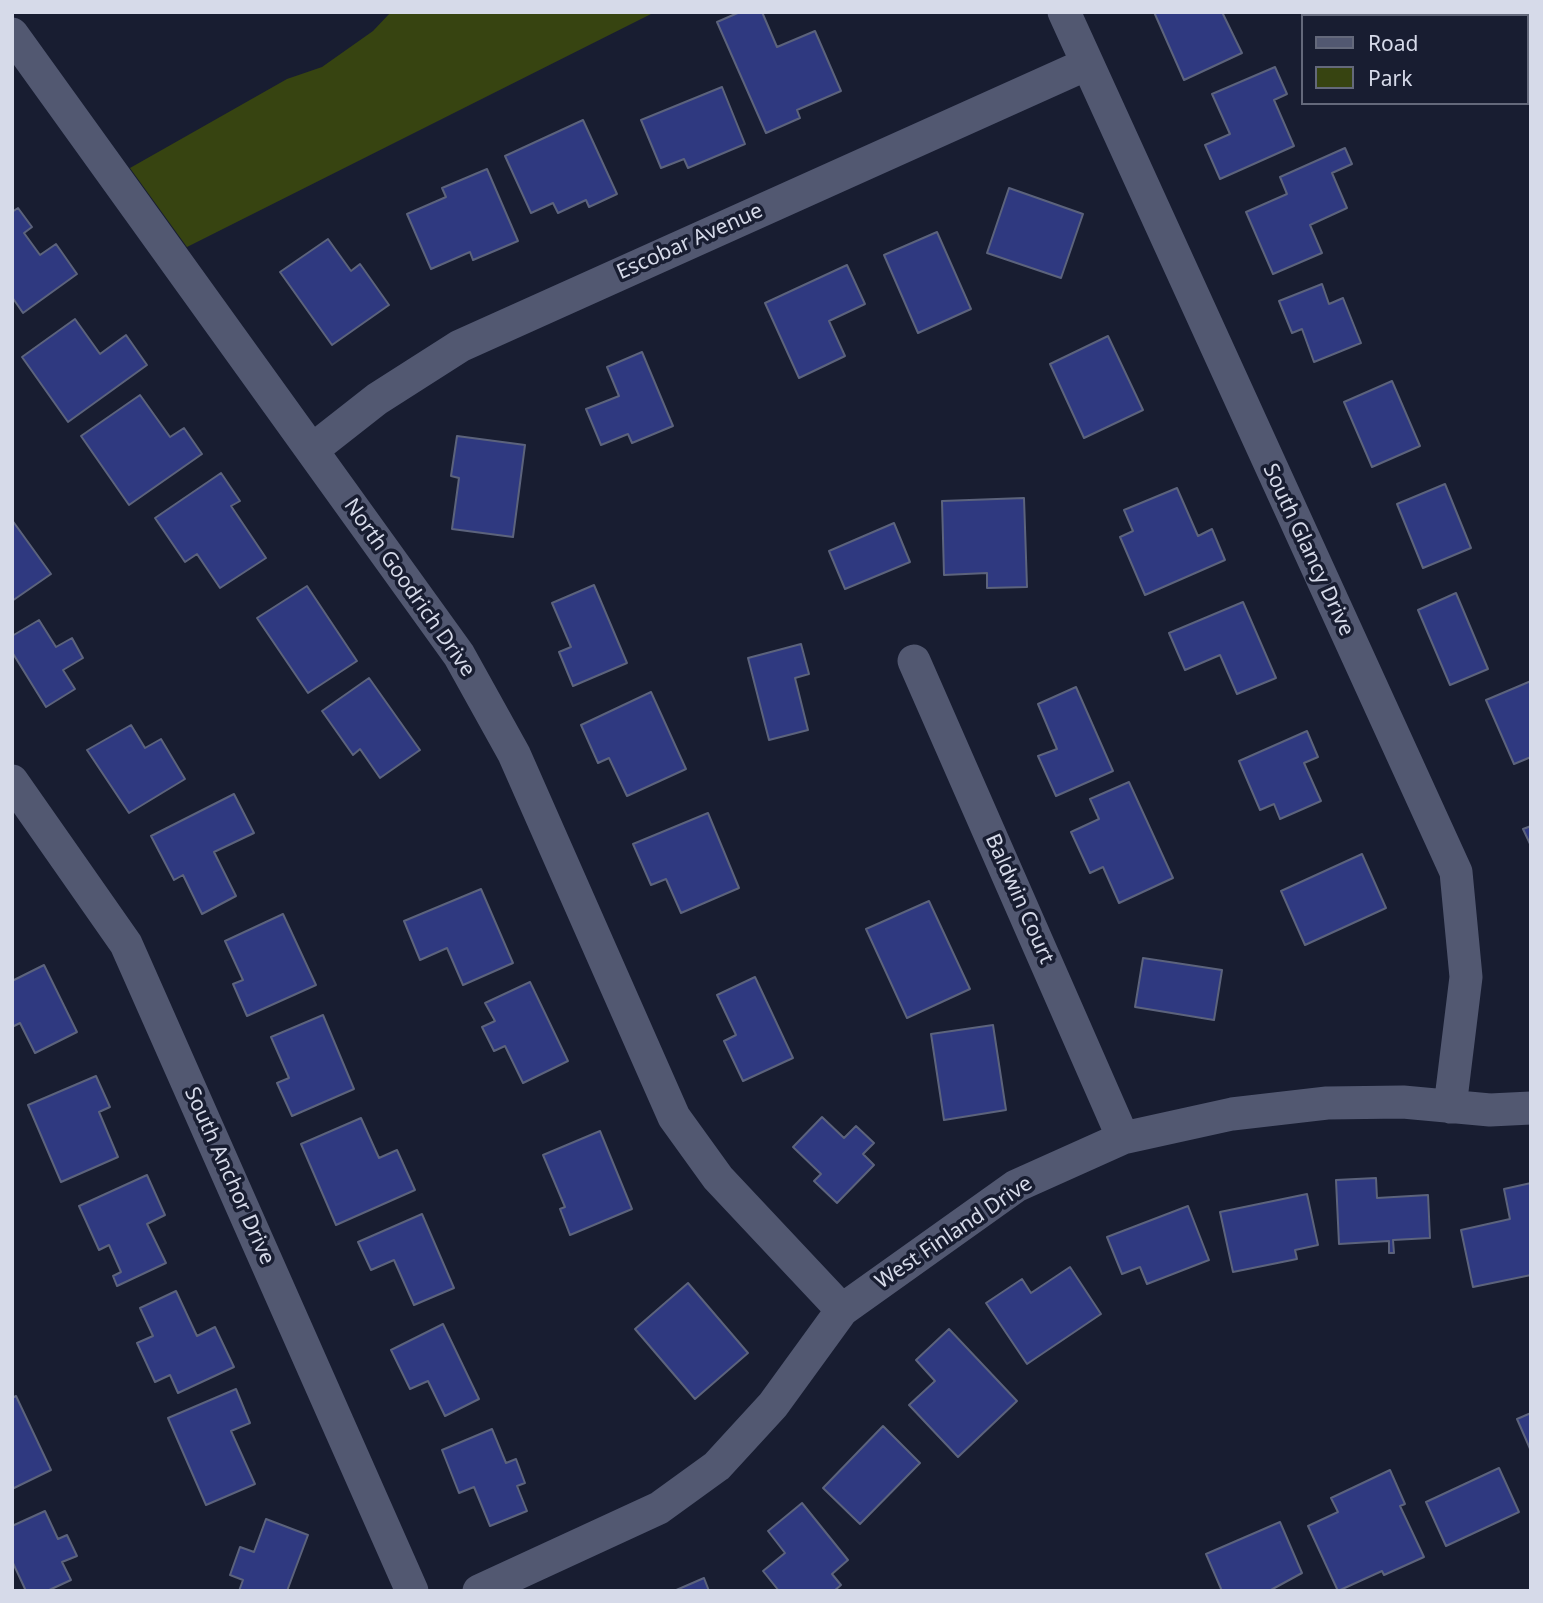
<!DOCTYPE html>
<html>
<head>
<meta charset="utf-8">
<style>
  body { margin:0 }
  #map { position:relative; width:1543px; height:1603px; overflow:hidden; background:#181d31; font-family:"Noto Sans",sans-serif }
  canvas { display:block }
  .frame { position:absolute; inset:0; border:14px solid #d6dae9; pointer-events:none }
  .legend { position:absolute; left:1301px; top:14px; width:228px; height:91px; box-sizing:border-box; background:#181d31; border:2px solid #64697b; margin:0; padding:9px 12px; list-style:none; font-size:21px; color:#d6dae9 }
  .legend li { display:flex; align-items:center; gap:14px; height:35px }
  .legend b { width:35px; border:2px solid #64697b }
</style>
</head>
<body>
<div id="map">
<canvas width="1543" height="1603"></canvas>
<div class="frame"></div>
<ul class="legend">
<li><b style="height:9px;background:#525871"></b>Road</li>
<li><b style="height:19px;background:#374411"></b>Park</li>
</ul>
</div>
<script>
const c = document.querySelector('canvas').getContext('2d');
c.lineJoin = 'round';
function fillPath(path, color) { c.fillStyle = color; c.fill(path, 'evenodd'); }
function strokePath(path, color, width, dash) { c.strokeStyle = color; c.lineWidth = width; c.lineCap = dash ? 'butt' : 'round'; c.setLineDash(dash || []); c.stroke(path); }
function write(font, color, halo, rows, align = 'center') {
  c.font = font + ' "Noto Sans",sans-serif'; c.lineWidth = 7; c.setLineDash([]); c.textBaseline = 'middle'; c.strokeStyle = halo; c.fillStyle = color; for (const [text, x, y, turn = 0] of rows) {
    c.save(); c.translate(x, y); c.rotate((+turn || 0) * Math.PI / 180); c.textAlign = isNaN(turn) ? turn : align; if (halo) c.strokeText(text, 0, 0); c.fillText(text, 0, 0); c.restore();
  }
}
fillPath(new Path2D(`
  M391,12h264l-468,235 -57,-79 157,-89 35,-12 51,-36z`), '#374411');
const building = new Path2D(`
  M740,12h22l15,35 38,-16 26,60 -44,19 3,8 -34,15 -49,-111z
  M1154,12h68l20,41 -58,27z
  M1275,67l12,27 -13,6 20,46 -74,33 -15,-34 25,-11 -18,-40z
  M722,87l23,57 -57,24 -4,-9 -23,9 -20,-48z
  M583,120l34,74 -28,13 -3,-7 -28,13 -5,-10 -22,10 -26,-57z
  M1345,148l7,16 -20,9 15,35 -37,17 12,28 -49,21 -27,-62 41,-18 -7,-17z
  M487,169l31,72 -45,19 -3,-8 -39,17 -24,-55 39,-17 -4,-9z
  M1009,188l74,26 -22,64 -74,-25z
  M18,208l14,19 -8,6 16,22 16,-11 21,30 -54,39 -11,-16v-85z
  M937,232l34,77 -53,24 -34,-78z
  M328,239l23,32 9,-7 29,41 -57,40 -52,-73z
  M847,265l18,39 -36,17 16,35 -46,22 -34,-75z
  M1322,284l7,20 14,-6 18,45 -47,19 -12,-33 -10,4 -13,-32z
  M75,319l25,35 26,-19 21,30 -79,57 -46,-65z
  M1108,336l35,74 -59,28 -34,-74z
  M642,352l31,74 -41,17 -4,-9 -27,11 -15,-36 33,-13 -12,-29z
  M1392,381l28,65 -48,21 -28,-65z
  M140,395l30,42 14,-9 18,26 -73,51 -48,-69z
  M457,436l68,9 -12,92 -61,-8 7,-51 -8,-2z
  M221,473l19,28 -9,5 35,52 -46,30 -23,-34 -12,8 -30,-44z
  M1445,484l26,64 -48,20 -26,-64z
  M1177,488l21,48 14,-7 13,31 -80,35 -25,-58 13,-6 -9,-21z
  M1024,498l3,89 -40,1v-15l-43,2 -2,-74z
  M12,520l39,54 -39,27z
  M894,523l16,39 -65,27 -16,-38z
  M594,585l33,78 -54,23 -14,-34 12,-5 -19,-44z
  M307,586l50,75 -49,32 -51,-75z
  M1456,593l32,76 -38,16 -32,-75z
  M1243,602l33,76 -39,16 -17,-39 -35,15 -16,-37z
  M39,620l17,27 16,-9 11,20 -20,12 12,19 -29,18 -34,-55v-16z
  M801,644l8,30 -14,4 13,52 -39,10 -21,-82z
  M369,678l51,72 -40,28 -20,-29 -7,6 -31,-44z
  M1531,681v76l-17,7 -28,-64z
  M1076,687l37,84 -57,25 -18,-40 19,-7 -19,-45z
  M651,692l35,77 -59,27 -18,-38 -11,5 -17,-38z
  M131,725l14,23 16,-9 24,40 -56,34 -42,-63z
  M1307,731l11,26 -14,6 17,38 -41,18 -6,-15 -14,6 -21,-49z
  M1129,782l44,96 -54,25 -16,-36 -13,6 -19,-41 28,-13 -9,-20z
  M234,794l20,39 -40,19 22,44 -34,18 -19,-39 -9,5 -23,-44z
  M708,813l31,75 -58,25 -15,-34 -15,6 -18,-41z
  M1531,826v20l-8,-17z
  M1362,854l24,54 -81,37 -24,-54z
  M481,889l32,74 -50,22 -16,-37 -27,12 -16,-39z
  M929,901l41,88 -63,29 -41,-89z
  M283,914l33,71 -69,31 -14,-32 10,-4 -18,-39z
  M1143,958l79,12 -8,50 -79,-13z
  M44,965l33,67 -42,21 -15,-30 -8,4v-46z
  M755,977l38,81 -50,23 -19,-40 12,-6 -19,-40z
  M530,982l38,79 -45,22 -18,-37 -11,5 -12,-24 13,-6 -10,-18z
  M323,1015l31,74 -62,27 -15,-33 12,-5 -18,-41z
  M993,1025l13,85 -62,10 -13,-86z
  M96,1076l14,31 -11,5 19,45 -57,25 -33,-77z
  M822,1117l22,21 12,-12 18,17 -11,11 11,11 -37,38 -23,-22 7,-7 -28,-27z
  M361,1118l18,40 18,-8 18,40 -79,35 -35,-81z
  M600,1131l32,78 -62,26 -10,-26 5,-2 -22,-52z
  M147,1175l18,40 -18,9 19,39 -49,23 -4,-10 8,-4 -12,-27 -10,5 -20,-44z
  M1376,1178l1,20 51,-3 2,43 -37,2 1,13h-5v-12l-50,3 -3,-64z
  M1531,1183v92l-58,12 -12,-57 49,-11 -6,-30z
  M1307,1194l11,51 -23,5 2,9 -64,13 -13,-60z
  M1188,1206l21,54 -62,24 -7,-17 -18,7 -15,-37z
  M422,1214l32,74 -40,17 -20,-45 -23,10 -13,-28z
  M1070,1267l31,47 -74,50 -41,-61 36,-24 9,14z
  M688,1283l60,70 -53,46 -60,-70z
  M176,1291l21,45 18,-9 19,40 -56,26 -8,-18 -15,7 -18,-39 16,-7 -13,-28z
  M443,1324l36,75 -34,17 -17,-35 -18,8 -19,-39z
  M949,1329l68,72 -59,56 -49,-52 26,-24 -19,-21z
  M236,1389l14,34 -19,8 24,53 -49,21 -38,-87z
  M16,1396l35,74 -39,19v-91z
  M1531,1413v38l-14,-32z
  M883,1426l37,37 -60,61 -37,-36z
  M492,1429l14,34 10,-4 9,24 -8,3 10,25 -37,15 -16,-39 -15,6 -17,-43z
  M1499,1468l20,44 -73,34 -20,-44z
  M1390,1470l15,34 -5,2 24,51 -40,18 -2,-4 -44,20 -30,-65 30,-14 -7,-14z
  M802,1503l46,57 -16,14 9,11 -7,6h-55l-16,-20 22,-18 -17,-22z
  M45,1511l13,28 9,-4 10,21 -15,6 9,18 -24,11h-21l-14,-30v-35z
  M266,1519l42,16 -21,56h-48l4,-11 -13,-5 10,-28 14,5z
  M1280,1522l22,51 -33,18h-47l-16,-37z
  M704,1578l5,13h-35z`);
fillPath(building, '#2f3980');
strokePath(building, '#5c637c', 2);
strokePath(new Path2D(`
  M1064,12l392,860 10,105 -16,130
  M12,34l447,621 55,99 160,363 44,61 124,132
  M312,450l65,-51 83,-53 627,-282
  M914,661l209,477
  M12,781l114,163 286,647
  M479,1591l180,-83 58,-42 56,-61 69,-95 174,-124 107,-48 109,-24 95,-11 76,-1 87,8 41,-2`), '#525871', 33);
write('21px', '#d6dae9', '#181d31', [
  ["Escobar Avenue",690,242,-24],
  ["South Glancy Drive",1308,550,65],
  ["North Goodrich Drive",409,588,55],
  ["Baldwin Court",1019,899,66],
  ["South Anchor Drive",229,1176,66],
  ["West Finland Drive",954,1233,-34]
]);
</script>
</body>
</html>
